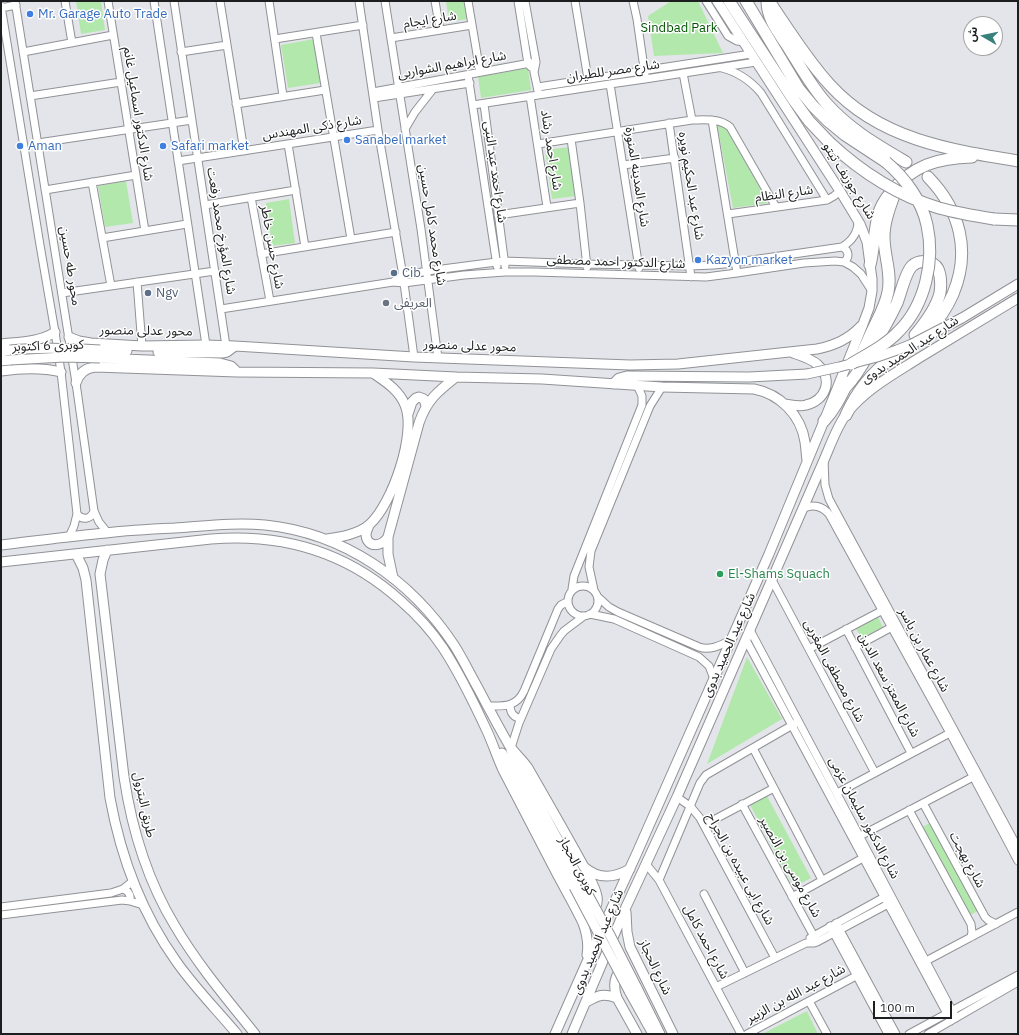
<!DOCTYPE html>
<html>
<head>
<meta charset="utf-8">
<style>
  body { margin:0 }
  #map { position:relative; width:1019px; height:1035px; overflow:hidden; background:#e4e5ea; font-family:"IBM Plex Sans","Noto Sans Arabic",sans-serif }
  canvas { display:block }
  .frame { position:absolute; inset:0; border:2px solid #1d1e1f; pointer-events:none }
  .north { position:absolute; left:963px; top:16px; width:40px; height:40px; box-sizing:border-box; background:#fff; border:1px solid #a5a5a5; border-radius:50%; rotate:279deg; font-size:11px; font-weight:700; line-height:16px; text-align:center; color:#1d1e1f }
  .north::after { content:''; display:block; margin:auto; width:14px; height:18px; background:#37807c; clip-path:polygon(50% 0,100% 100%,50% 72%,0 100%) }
  .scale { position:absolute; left:873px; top:1001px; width:79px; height:18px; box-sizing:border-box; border:2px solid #1d1e1f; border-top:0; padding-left:5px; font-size:12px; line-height:14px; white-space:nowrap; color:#1d1e1f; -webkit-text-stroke:3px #fff; paint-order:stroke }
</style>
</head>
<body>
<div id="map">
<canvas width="1019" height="1035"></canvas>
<div class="frame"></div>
<div class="north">ش</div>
<div class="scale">100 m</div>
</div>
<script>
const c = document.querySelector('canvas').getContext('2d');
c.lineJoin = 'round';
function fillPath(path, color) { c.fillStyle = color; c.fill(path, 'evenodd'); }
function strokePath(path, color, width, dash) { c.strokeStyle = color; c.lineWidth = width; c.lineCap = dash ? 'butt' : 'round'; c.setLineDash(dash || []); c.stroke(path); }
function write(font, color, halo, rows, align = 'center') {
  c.font = font + ' "IBM Plex Sans","Noto Sans Arabic",sans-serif'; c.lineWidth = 3; c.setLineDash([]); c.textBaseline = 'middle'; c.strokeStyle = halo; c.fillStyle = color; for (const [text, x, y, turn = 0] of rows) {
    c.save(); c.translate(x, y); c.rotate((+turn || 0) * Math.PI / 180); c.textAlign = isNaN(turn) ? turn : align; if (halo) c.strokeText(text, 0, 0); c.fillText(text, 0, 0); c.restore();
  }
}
fillPath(new Path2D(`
  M76,1h25l4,29 -24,4z
  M446,1h18l3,18 -18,3z
  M671,1h27l25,52 -69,3 -6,-40z
  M314,39l7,44 -33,5 -7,-43z
  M528,68l3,22 -50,8 -3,-21z
  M717,124l9,2 42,77 -35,5z
  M569,147l7,49 -24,3 -7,-49z
  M126,181l7,42 -28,4 -7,-41z
  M289,199l6,44 -23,3 -6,-43z
  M878,617l5,10 -21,11 -6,-9z
  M747,657l35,62 -75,45z
  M767,796l44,82 -17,9 -44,-82z
  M932,822l46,89 -10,5 -46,-89z
  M807,1011l11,23h-56z`), '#b3e8ad');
const minor = new Path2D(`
  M15,1l61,382 18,128 5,11 8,10
  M65,1l7,42
  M108,1l37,230
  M154,1l52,344
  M174,1l52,345
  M220,1l24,150
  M269,1l14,95
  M359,1l19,129 25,146 11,81
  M385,1l36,228 17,129
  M435,1l5,29
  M468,1l12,71
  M518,1l10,63 3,3
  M525,1l11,61 -2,10 4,19
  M575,1l13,78
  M633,1l4,18 8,56
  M706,1l22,35 9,5 7,1
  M1,6l39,239 15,87 6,40 16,142 -3,12 -5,11
  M1,8l15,-3
  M316,33l35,206
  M391,38l81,-13
  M275,39l88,-14
  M23,52l90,-17
  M181,52l46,-7
  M722,68c16,4 28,12 39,25l66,107
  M683,73l9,47
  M468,75l29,191
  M610,84l29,184
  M538,87l213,-33
  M373,92l163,-30
  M30,96l91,-14
  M530,96l17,111
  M374,98l96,-15
  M236,104l89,-14
  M484,104l21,162
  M473,105l137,-21 35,-5 111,-17
  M712,120l25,153
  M669,123l22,154
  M405,129l10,-17 18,-23
  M571,139l9,64 7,64
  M38,143l154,-23
  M288,144l17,103
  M538,144l154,-24c13,0 27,-2 38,7l46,80
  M178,161l200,-31
  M623,165l52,-7
  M92,182l19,104
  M45,190l91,-15
  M251,197l19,104
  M205,205l91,-15
  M728,214l99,-14 7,-4 6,-5
  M498,215l82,-12
  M102,238l85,-14
  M842,247c7,3 8,10 2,15
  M261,254l135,-22
  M137,282l5,64
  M393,282l4,-3 6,-3 24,-5 77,-10 83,3 103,2 24,-1 10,-1 118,-17c10,-6 16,-14 16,-26
  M62,293l153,-22
  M221,309l172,-27 11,1 60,-8 41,-3h29l172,5 31,-4 67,-10 31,-2 9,1 9,5 8,7 11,17
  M824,460l1,25 4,14 189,349
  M804,508c9,-4 18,-2 25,6l121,219 68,128
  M77,514c6,7 14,5 17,-3
  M772,580l103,193
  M568 601a15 15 0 1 1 30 0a15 15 0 1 1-30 0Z
  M572,589l2,-13 68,-171v-9l-5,-11
  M594,590l-5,-23 2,-16 59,-145 12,-19
  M598,597l11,10 9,5 81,35c11,4 22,-2 32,-7
  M590,614l24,5 85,38 10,9 5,13
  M846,629l65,124
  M750,630l206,388
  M746,640l205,381
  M855,647l37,-20
  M809,649l74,-39
  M510,705c0,8 4,13 11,13
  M487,706c16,0 29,2 37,-15l34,-82 3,-4 6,-3
  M511,748l8,-25 32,-74 9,-13 4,-5 20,-15
  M753,748l69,132
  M837,793l113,-60
  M677,797l14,10 9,11 75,140
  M923,803l62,114 3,3 8,4
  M742,804l75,138
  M909,810l62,114 1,8 -1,5
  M704,825l70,-37
  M860,836l113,-59
  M646,864l13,16 82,154
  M659,880l41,-97 6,-8 90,-52
  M123,889c6,2 8,6 7,12
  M704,894l41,79
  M792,897l71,-39
  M1,907l110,-14 12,-4 10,-8
  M1,915l121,-15 8,1 13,4
  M836,923l60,111
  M830,926l58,108
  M810,938l78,-43
  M926,961l92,-49
  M716,987l90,-44h8l3,-1 75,-40
  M809,1001l18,33
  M747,1034l109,-58
  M909,1034l109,-59
  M928,1034l90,-52`);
const major = new Path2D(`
  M962,318l56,-34
  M69,337l10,4 12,2 51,3 64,-1 29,1 179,11 216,8 48,-1 139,-15c16,-3 32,-10 44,-23
  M1,344c18,-2 39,-2 54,-12
  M100,350l27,1
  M1,352l9,-2
  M158,352l64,1 5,-1 8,-6
  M100,358l120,5 11,3 6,6
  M1,361l9,-1
  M1,371c21,-3 40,-4 60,1
  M76,383c3,-10 9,-15 19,-16l142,5 136,1 83,4 86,2 120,8 92,2c26,5 47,26 51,53 1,6 1,12 2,18
  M613,384l6,-6 8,-2 122,1 58,-3
  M785,404c7,1 14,3 21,1 19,-4 28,-25 12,-40 -6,-6 -16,-9 -25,-12
  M408,414l4,-12 4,-4 3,-1 5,2 2,7
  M369,525c-1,3 -3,7 -3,10 1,13 16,12 22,2
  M327,539c14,-2 32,-5 43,-15 22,-20 47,-91 35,-119 -6,-15 -19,-23 -32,-32
  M1,545c35,-4 70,-9 105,-12 23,-3 46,-4 69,-5 30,-2 60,-6 90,-3 79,8 146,55 189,120 9,14 16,29 24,43 10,19 20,38 31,57 5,8 14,15 19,23 19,33 38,66 56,99 15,13 30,11 46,2
  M107,550l-4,10 -3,14 24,203c8,53 23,103 51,149 23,39 52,73 80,108
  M76,554l7,14 3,12 24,218c11,60 31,114 66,163 18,26 41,49 61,73
  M1,562l210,-23c72,-6 136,13 190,62 16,14 30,29 42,47 17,26 31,55 44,83 6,13 10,26 16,39 18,34 35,68 53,102 9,17 19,34 27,51 4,11 6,21 4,32
  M393,578l-5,-24v-17l31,-114c8,-23 18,-31 37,-46
  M511,750l5,13 65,119
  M502,753l72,134
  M585,868c5,13 21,33 6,44
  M626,912l1,20 3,15 43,87
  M636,986l24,48
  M629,991l24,43
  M617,998c-4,-11 -3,-22 6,-31
  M586,1002c13,-7 17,-9 31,-4l20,36
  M555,1034l31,-70 50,-109 133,-301 55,-133 39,-97 6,-16 3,-17v-12l-5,-37 -7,-18 -20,-33 -123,-190
  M572,1034l54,-127 51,-110 147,-337c7,-16 13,-34 23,-47 19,-24 47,-39 72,-55 33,-20 66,-40 99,-60`);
const highway = new Path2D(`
  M729,1l64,98 16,22 20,21
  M746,1l53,88 14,17 15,15 17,14 41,27
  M767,1c0,18 12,32 21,46 12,19 23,39 38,56 23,26 51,42 80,59
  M769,1c19,28 38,59 61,84 49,54 119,65 188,76
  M994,219l24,1
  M870,265c4,-16 4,-33 8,-49 2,-9 7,-17 13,-24 22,-27 47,-34 81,-35
  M859,359c6,-12 11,-24 17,-36 5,-10 10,-20 12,-31 4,-19 -4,-36 -4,-55 0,-18 8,-35 14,-53
  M845,388c10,-10 17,-22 24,-35 10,-16 20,-33 28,-50 4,-10 8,-30 15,-37 7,-7 21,-6 26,3 3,7 3,17 2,24 -4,16 -15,30 -25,42
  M846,415c11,-24 26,-43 47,-58 7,-5 14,-8 21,-13 5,-4 9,-8 13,-12 11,-11 20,-24 26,-38 18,-43 7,-84 -25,-117
  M824,421c11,-12 17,-25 24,-39`);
strokePath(minor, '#909296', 9);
strokePath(major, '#909296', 11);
strokePath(highway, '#909296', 13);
strokePath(minor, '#fff', 7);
strokePath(major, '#fff', 9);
strokePath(highway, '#fff', 11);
const majorBridge = new Path2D(`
  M10,350c30,-3 60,-2 90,0
  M10,360l54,-3 36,1
  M807,374l32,-7 38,-10 20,-7 15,-6 50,-26
  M581,882l29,53 26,51
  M574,887l55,104`);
const highwayBridge = new Path2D(`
  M829,142c32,30 67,53 110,66 18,5 36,8 55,11
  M851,364c17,-10 35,-19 48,-33 26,-26 36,-70 28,-106 -5,-24 -22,-47 -41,-63`);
strokePath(majorBridge, '#909296', 11, []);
strokePath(highwayBridge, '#909296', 13, []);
strokePath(majorBridge, '#fff', 9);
strokePath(highwayBridge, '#fff', 11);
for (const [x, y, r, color] of [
  [30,14,4,"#3f7fe0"],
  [347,140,4,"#3f7fe0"],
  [20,146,4,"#3f7fe0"],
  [163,146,4,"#3f7fe0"],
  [698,260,4,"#3f7fe0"],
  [394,273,4,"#5c6f8a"],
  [148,293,4,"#5c6f8a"],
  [386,303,4,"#6b7280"],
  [720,574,4,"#2e9e5b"]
]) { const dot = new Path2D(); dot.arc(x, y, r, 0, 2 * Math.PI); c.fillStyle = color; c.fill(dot); strokePath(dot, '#fff', 1.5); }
write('13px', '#366cbe', '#fff', [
  ["Mr. Garage Auto Trade",38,14],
  ["Sanabel market",355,140],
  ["Aman",28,146],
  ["Safari market",171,146],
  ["Kazyon market",706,260]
], 'left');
write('13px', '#1d1e1f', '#fff', [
  ["شارع ايجام",430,20,-9],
  ["شارع ابراهيم الشواربى",452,65,-10],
  ["شارع مصر للطيران",613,71,-8],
  ["شارع الدكتور اسماعيل غانم",138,114,81],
  ["شارع ذكى المهندس",312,128,-9],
  ["شارع احمد رشاد",551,150,81],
  ["شارع احمد عبد النبى",495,172,82],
  ["شارع المدينه المنورة",637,177,81],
  ["شارع جوزيف تيتو",849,181,58],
  ["شارع عبد الحكيم نويره",691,186,81],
  ["شارع النظام",784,194,-8],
  ["شارع محمد كامل حسين",432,225,81],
  ["شارع المؤرخ محمد رفعت",221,231,81],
  ["شارع حسن خاطر",272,247,80],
  ["شارع الدكتور احمد مصطفى",616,262,2],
  ["محور طه حسين",70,266,81],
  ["محور عدلى منصور",146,331,1],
  ["كوبرى 6 اكتوبر",48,346,-2],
  ["محور عدلى منصور",470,346,2],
  ["شارع عبد الحميد بدوى",910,350,-33],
  ["شارع عبد الحميد بدوى",729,645,-66],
  ["شارع عمار بن ياسر",924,650,62],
  ["شارع مصطفى المغربى",834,671,62],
  ["شارع المعتز سعد الدين",889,685,62],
  ["طريق البترول",144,805,78],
  ["شارع الدكتور سليمان عزمى",864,818,62],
  ["شارع بهجت",967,860,62],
  ["كوبرى الحجاز",577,866,62],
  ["شارع موسى بن النصير",790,867,61],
  ["شارع ابى عبيده بن الجراح",740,869,61],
  ["شارع عبد الحميد بدوى",598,942,-67],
  ["شارع احمد كامل",706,942,62],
  ["شارع الحجاز",655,967,65],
  ["شارع عبد الله بن الزبير",796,994,-28]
]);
write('13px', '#005300', '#fff', [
  ["Sindbad Park",679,28]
]);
write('13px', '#4e5e75', '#fff', [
  ["Cib",402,273],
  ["Ngv",156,293]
], 'left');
write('13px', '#5b616d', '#fff', [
  ["العريفى",394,303]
], 'left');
write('13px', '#27864d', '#fff', [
  ["El-Shams Squach",728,574]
], 'left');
</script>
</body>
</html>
